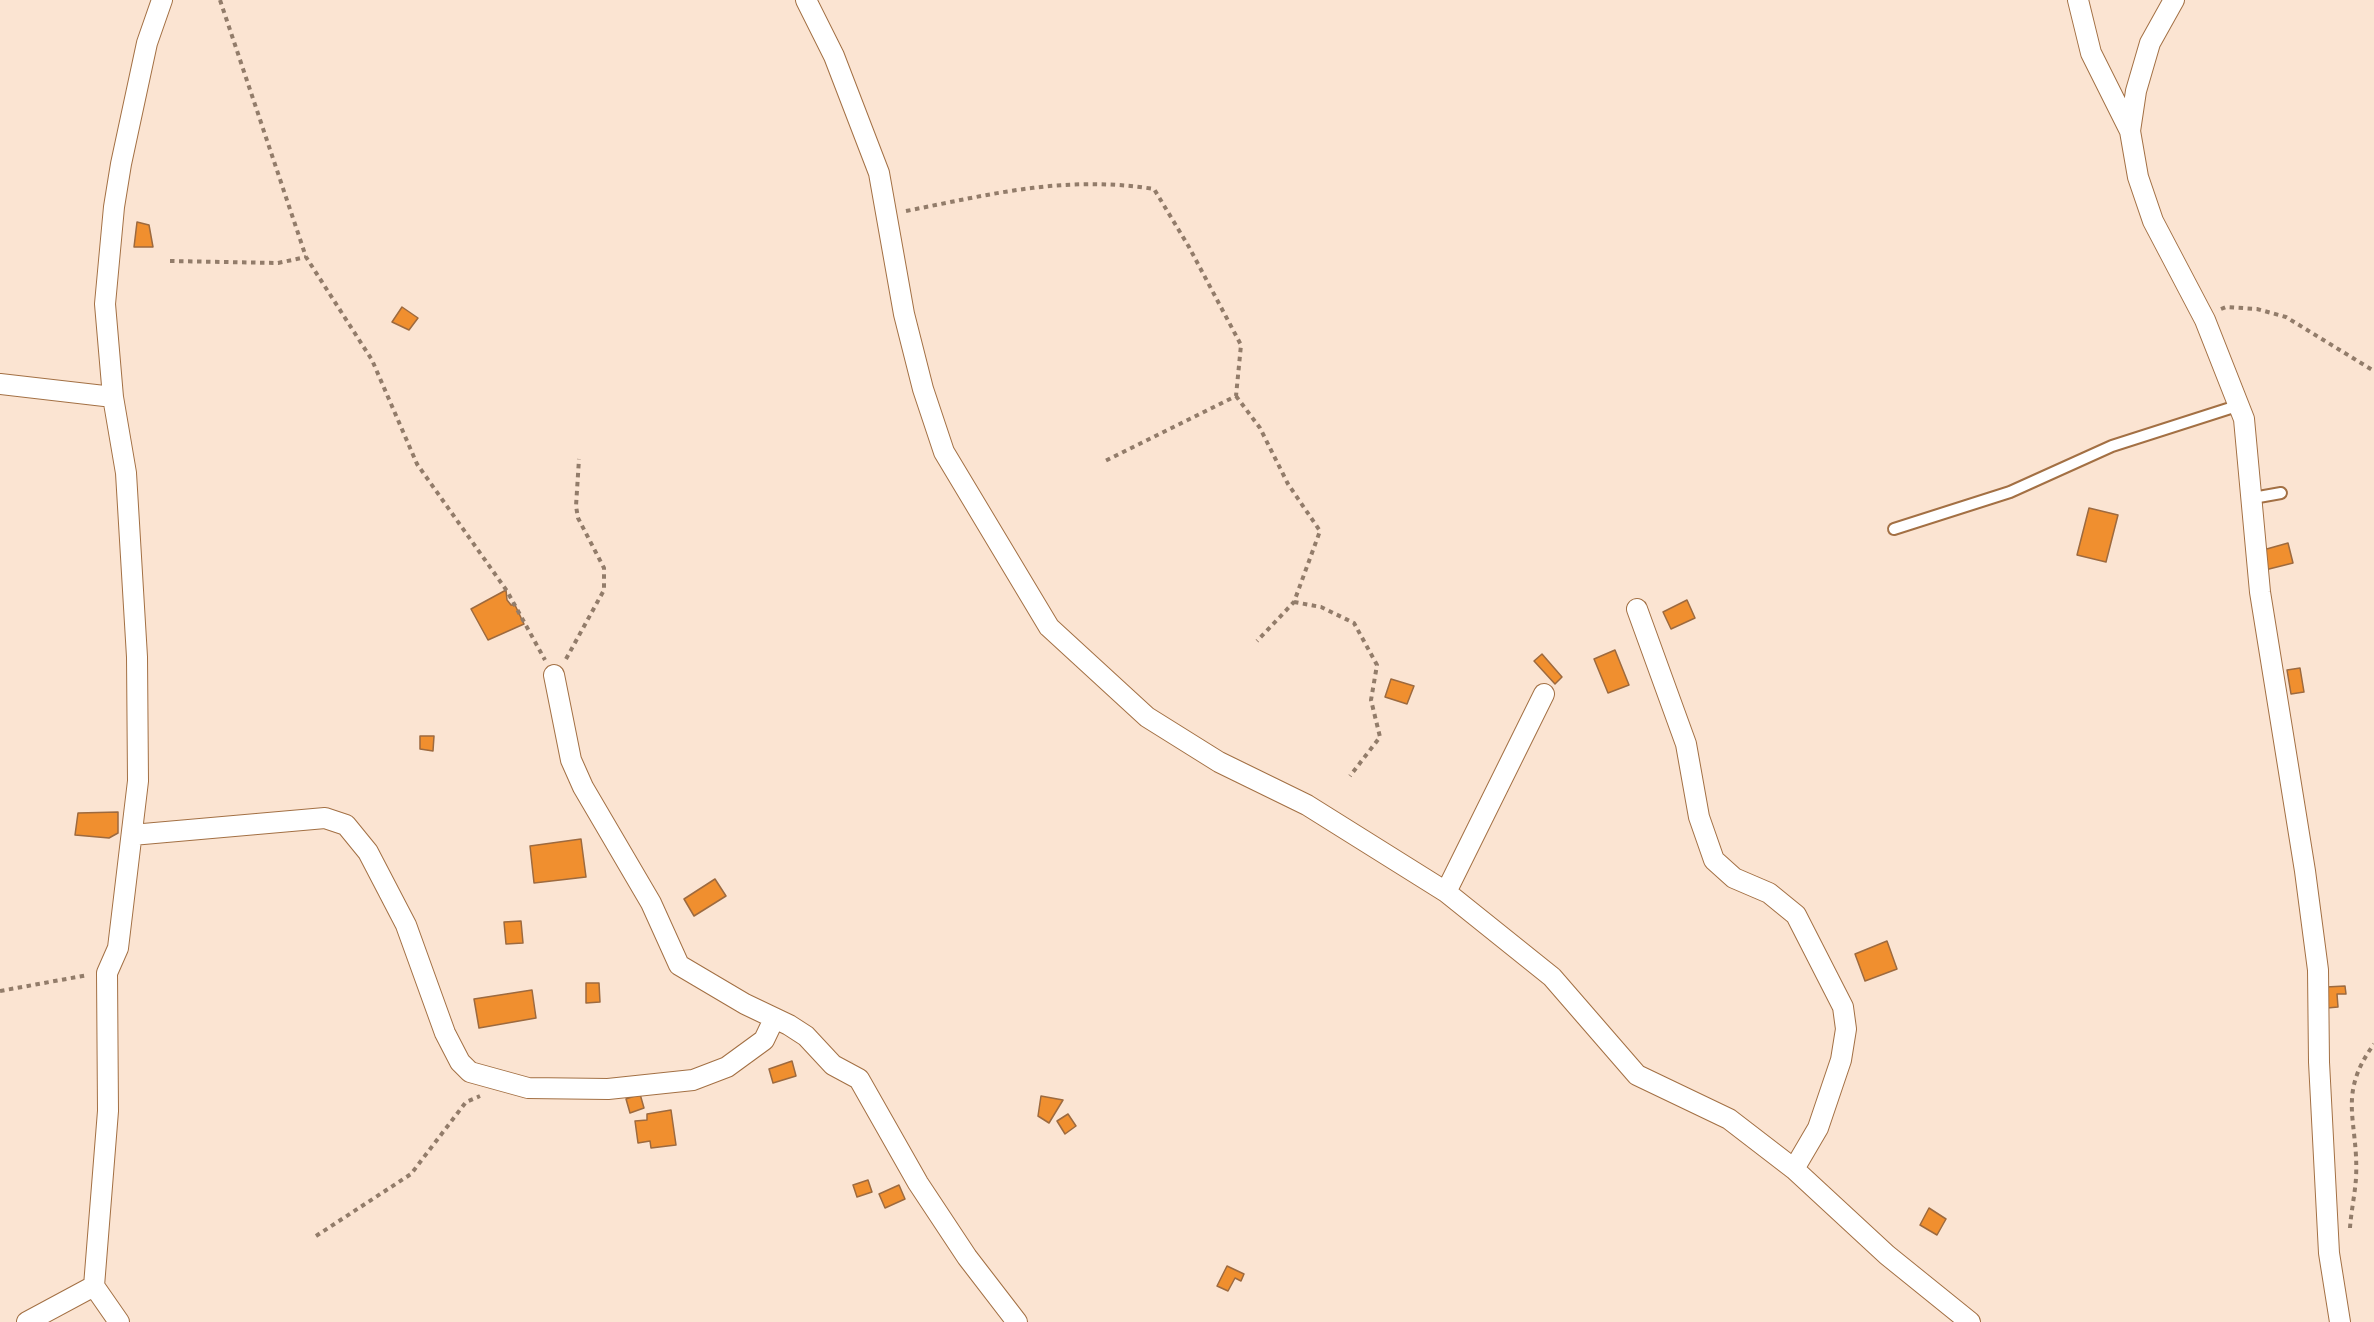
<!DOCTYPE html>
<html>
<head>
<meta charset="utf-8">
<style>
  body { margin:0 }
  canvas { display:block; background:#fbe4d2 }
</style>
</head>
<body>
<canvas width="2374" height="1322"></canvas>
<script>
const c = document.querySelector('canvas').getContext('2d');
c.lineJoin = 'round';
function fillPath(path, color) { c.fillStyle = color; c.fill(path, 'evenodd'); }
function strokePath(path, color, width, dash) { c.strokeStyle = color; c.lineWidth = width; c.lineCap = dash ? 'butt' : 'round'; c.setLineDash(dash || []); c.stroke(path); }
const building = new Path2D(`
  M137,222l12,3 4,22h-19z
  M402,307l16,11 -9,12 -17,-8z
  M2089,508l29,7 -12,47 -29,-7z
  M2288,543l5,20 -32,8 -5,-19z
  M506,590l1,10 4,5h4l9,19 -36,16 -17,-31z
  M1687,600l8,18 -24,11 -8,-17z
  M1615,650l14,35 -21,8 -14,-34z
  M1542,654l20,23 -7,7 -21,-23z
  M2300,668l4,24 -13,2 -4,-24z
  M1391,679l23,7 -7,18 -22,-7z
  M420,736h14l-1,15 -13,-2z
  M118,812v21l-9,5 -34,-3 3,-22z
  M581,839l5,38 -52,6 -4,-37z
  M715,879l11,17 -32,20 -10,-17z
  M521,921l2,22 -17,1 -2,-22z
  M1887,941l10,28 -32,12 -10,-27z
  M586,983h13l1,19 -14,1z
  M2345,986l1,8h-9l1,13 -11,1 -1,-21z
  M532,990l4,28 -57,10 -5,-29z
  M792,1061l4,15 -23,7 -4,-14z
  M640,1094l4,14 -14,5 -4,-14z
  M1041,1096l22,4 -14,23 -11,-7z
  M671,1110l5,35 -25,3 -1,-7 -12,2 -3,-22 12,-1v-6z
  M1068,1114l8,12 -11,8 -8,-13z
  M868,1180l4,12 -15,5 -4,-12z
  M899,1185l6,14 -20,9 -6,-14z
  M1929,1208l17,11 -9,16 -17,-10z
  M1227,1266l17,8 -3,7 -6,-3 -7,13 -11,-5z`);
fillPath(building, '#f08f2f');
strokePath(building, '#9d6a3f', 1.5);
const lane = new Path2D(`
  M2253,498l28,-5
  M1894,529l116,-37 102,-46 128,-41`);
const street = new Path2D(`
  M806,0l28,56 45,117 25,141 19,75 21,63 105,175 98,90 72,45 88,43 139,87 106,85 85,98 92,44 65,50 93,86 83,67
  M2078,0l13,53 39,78 8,46 15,44 52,99 39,99 16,173 45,279 13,99 1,92 10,191 11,69
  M2130,131l6,-40 14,-48 24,-43
  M0,384l113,13
  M1637,609l49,135 13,73 15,43 20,18 35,15 27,22 47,92 3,22 -5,31 -23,68 -24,41
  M554,675l17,85 12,27 68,116 28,62 66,39 44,21 17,11 27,29 26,14 59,104 49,74 50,65
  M132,835l193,-17 21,7 22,27 38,73 39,108 15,29 10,10 58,16 80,1 85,-9 34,-13 37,-27 10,-21
  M1446,892l98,-198
  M27,1322l67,-36
  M119,1322l-25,-36 14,-175 -1,-138 11,-25 20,-167 -1,-124 -11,-184 -13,-76 -8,-93 9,-97 7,-43 26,-121 15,-43`);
strokePath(lane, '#a37044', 14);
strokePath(street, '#a37044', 22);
strokePath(new Path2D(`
  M220,0l86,257 66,103 45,104 90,127 38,69
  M906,211c86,-17 159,-36 248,-22l35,58 52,98 -5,51 -133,66
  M170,261l108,2 28,-6
  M2221,309l5,-2 31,2 29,8 88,54
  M1236,396l24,32 28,56 32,47 -26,71 -37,39
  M1294,602l27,5 33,16 23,42 -6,35 9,37 -30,39
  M566,659l38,-69v-22l-26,-50 -2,-12 3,-47
  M0,991l88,-16
  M2350,1228c1,-16 5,-34 6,-50 3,-57 -20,-82 18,-134
  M316,1236l95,-62 55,-72 14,-6`), '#927c6a', 4, [4.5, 4.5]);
strokePath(lane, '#fff', 10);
strokePath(street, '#fff', 20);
</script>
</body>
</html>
